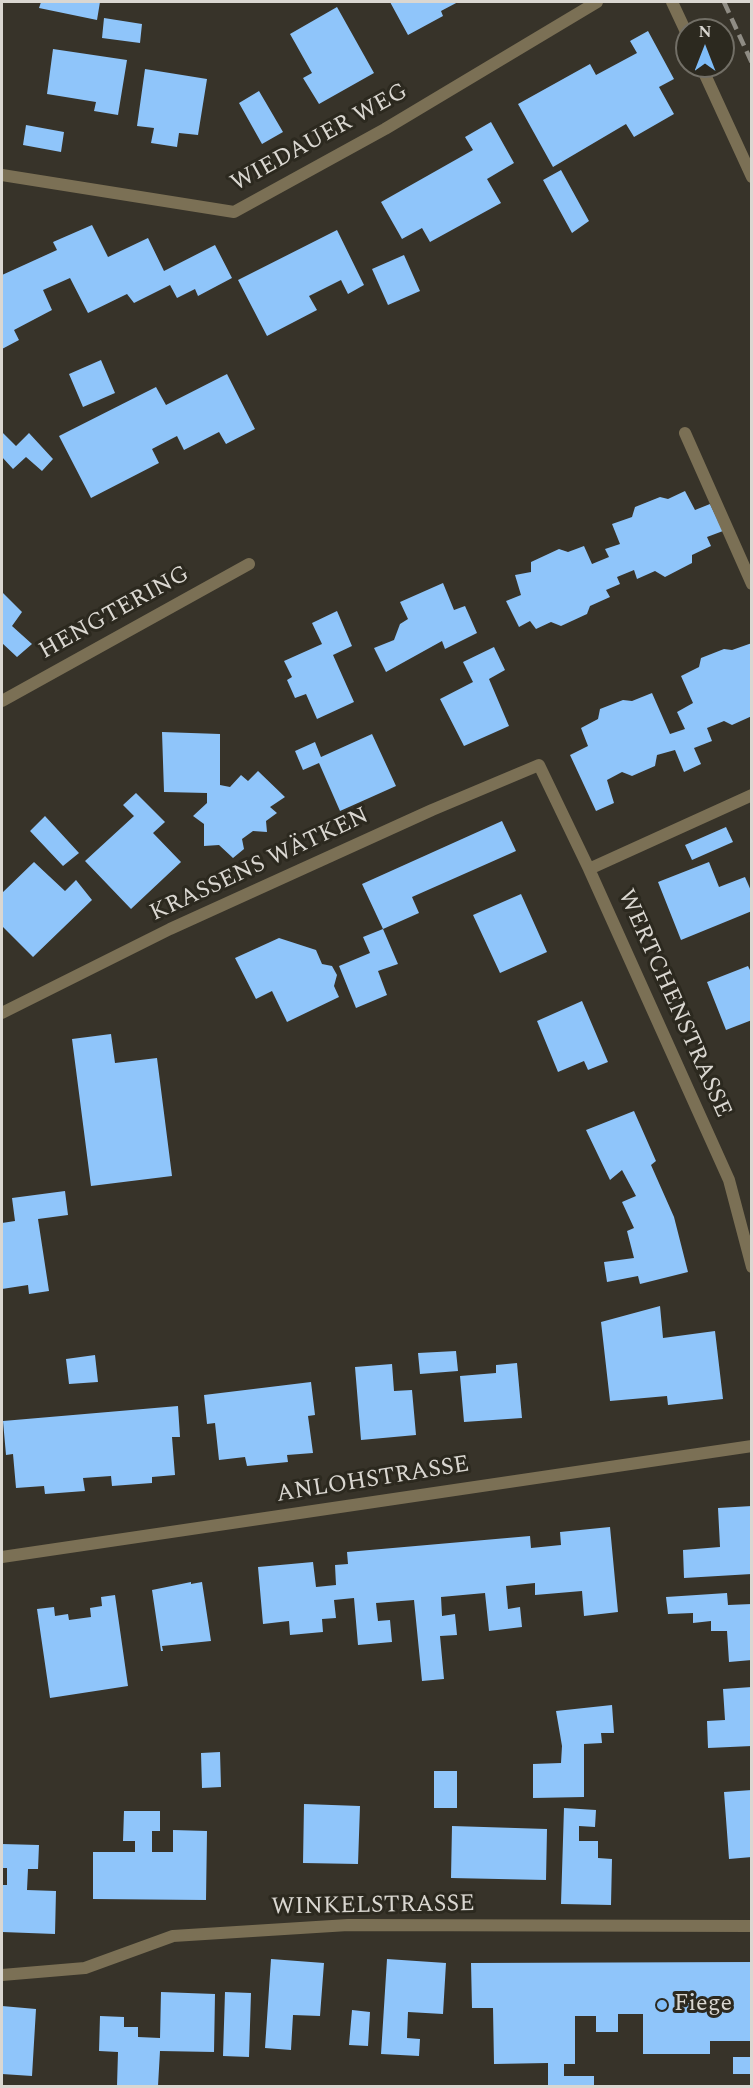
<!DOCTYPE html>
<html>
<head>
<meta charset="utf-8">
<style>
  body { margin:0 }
  #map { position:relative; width:753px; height:2088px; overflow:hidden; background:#373329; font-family:Spectral,serif }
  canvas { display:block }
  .frame { position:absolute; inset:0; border:3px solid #dad7d1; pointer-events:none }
  .north { position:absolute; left:675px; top:18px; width:60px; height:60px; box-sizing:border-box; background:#2c291f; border:2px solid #726f66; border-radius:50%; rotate:0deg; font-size:16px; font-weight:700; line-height:24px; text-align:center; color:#dad7d1 }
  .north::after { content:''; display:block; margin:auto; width:21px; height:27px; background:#7fbdf9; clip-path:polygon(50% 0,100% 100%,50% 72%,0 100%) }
</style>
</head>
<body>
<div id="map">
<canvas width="753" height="2088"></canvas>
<div class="frame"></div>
<div class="north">N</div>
</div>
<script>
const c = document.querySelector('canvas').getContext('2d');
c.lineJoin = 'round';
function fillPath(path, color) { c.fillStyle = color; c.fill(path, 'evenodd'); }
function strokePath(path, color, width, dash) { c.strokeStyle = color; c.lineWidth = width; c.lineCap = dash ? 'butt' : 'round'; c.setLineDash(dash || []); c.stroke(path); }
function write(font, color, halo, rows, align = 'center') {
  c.font = font + ' Spectral,serif'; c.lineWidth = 6; c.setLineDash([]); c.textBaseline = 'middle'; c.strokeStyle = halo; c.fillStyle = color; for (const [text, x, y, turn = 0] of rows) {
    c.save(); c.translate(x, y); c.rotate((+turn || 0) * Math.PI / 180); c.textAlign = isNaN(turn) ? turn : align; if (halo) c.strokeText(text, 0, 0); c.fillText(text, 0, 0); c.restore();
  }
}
fillPath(new Path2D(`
  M41,2h59l-3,18 -58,-12z
  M390,2h68l-17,9 2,5 -35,19z
  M337,7l37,66 -55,31 -16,-26 9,-5 -22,-39z
  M104,18l38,6 -2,19 -38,-5z
  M648,31l26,48 -15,8 15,27 -40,23 -8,-13 -73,43 -35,-63 72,-40 6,11 41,-22 -7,-12z
  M53,49l74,11 -9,55 -24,-4 2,-9 -49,-8z
  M145,69l62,10 -9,56 -19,-2 -2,14 -26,-4 3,-15 -17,-2z
  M259,91l24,41 -21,12 -23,-41z
  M491,122l23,41 -27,16 14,24 -71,39 -8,-14 -20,11 -21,-37 92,-52 -8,-13z
  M26,125l38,7 -3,20 -38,-7z
  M561,170l28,51 -17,12 -29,-53z
  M92,225l16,32 40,-19 16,33 51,-26 17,33 -34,18 -3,-7 -18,9 -7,-13 -36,18 -7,-9 -39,19 -18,-35 -27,12 9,20 -38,20 5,10 -17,9v-74l55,-25 -4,-8z
  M337,230l27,55 -16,9 -7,-14 -32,16 8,14 -50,26 -29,-56z
  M404,255l16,36 -32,14 -16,-36z
  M101,360l14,33 -32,14 -14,-33z
  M227,374l28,55 -29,15 -7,-12 -35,18 -7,-14 -25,13 7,14 -68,35 -32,-62 97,-49 10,18z
  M2,432l14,14 13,-13 24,26 -11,12 -16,-14 -13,12 -11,-12z
  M685,491l10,19 15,-6 13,27 -16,6 4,9 -19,9v8l-27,14 -10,-6 -18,8 -3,-9 -17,7 3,7 -14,6 4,7 -20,9 -3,8 -26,12 -10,-4 -15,7 -6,-8 -11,6 -13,-26 15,-6 -6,-20 16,-3v-10l28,-13 9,3 16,-6 8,18 17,-7 -4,-8 15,-5 -8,-20 20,-7 3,-10 25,-10 8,2z
  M443,583l11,27 11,-4 12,27 -32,16 -3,-8 -56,31 -12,-24 20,-8 6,-16 8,-5 -8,-17z
  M2,592l20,20 -10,14 20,18 -15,13 -15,-14z
  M337,611l15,35 -19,9 21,47 -37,17 -11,-25 -11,4 -8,-18 5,-3 -8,-16 38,-17 -10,-21z
  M752,643v73l-20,9 -8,-4 -17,7 5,13 -18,7 7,16 -17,8 -9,-22 -18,5 -2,11 -23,10 -10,-4 -15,8 7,23 -18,8 -26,-56 18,-9 -7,-18 17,-9 2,-10 23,-9 9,1 20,-8 18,41 15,-5 -8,-17 16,-9 -12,-27 18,-9 2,-9 23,-9 8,1z
  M494,647l11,23 -16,9 20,47 -45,20 -24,-47 33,-17 -10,-20z
  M162,732l58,2v51l10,2 11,-12 7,6 10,-10 27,26 -15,10 7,6 -11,8 1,11 -14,-1 -11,8 2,10 -11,9 -14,-13 -15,1v-22l-11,-8 14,-13v-10l-43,-1z
  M372,734l24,52 -56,25 -21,-48 -16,7 -8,-19 20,-9 6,15z
  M136,793l29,29 -12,11 28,29 -50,47 -46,-48 49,-45 -11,-11z
  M45,816l34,37 -16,13 -33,-35z
  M502,821l14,30 -104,46 7,16 -36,16 -21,-45z
  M726,827l7,15 -41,18 -7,-15z
  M34,862l31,29 11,-11 16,20 -59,57 -31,-31v-33z
  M709,862l10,25 26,-10 7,16v18l-71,29 -23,-58z
  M521,894l26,58 -47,21 -27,-58z
  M383,929l15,35 -20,7 9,24 -31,13 -17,-42 31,-13 -7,-16z
  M279,938l37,12 6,14 10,2 5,9 -3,11 5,11 -52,25 -15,-31 -16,8 -21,-41z
  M748,966l4,8v46l-26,10 -19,-48z
  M582,1001l26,61 -20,8 -4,-9 -26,11 -21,-51z
  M111,1034l4,29 42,-5 15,118 -81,10 -19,-147z
  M634,1111l22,50 -5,4 23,52 14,55 -48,12 -2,-8 -31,6 -3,-20 30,-4 -7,-27 7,-3 -12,-26 14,-6 -14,-26 -12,10 -24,-50z
  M65,1191l3,24 -30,4 11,72 -20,3 -1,-9 -26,4v-66l13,-2 -3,-23z
  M660,1306l3,32 52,-7 8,68 -55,6 -1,-9 -57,5 -9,-79z
  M456,1351l2,20 -38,3 -2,-21z
  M95,1355l3,27 -29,2 -3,-25z
  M517,1363l5,55 -58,4 -4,-46 36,-3v-8z
  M392,1364l2,27 18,-1 4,45 -55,5 -6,-73z
  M311,1382l4,33 -7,1 5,37 -26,2 1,7 -41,4 -2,-9 -26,3 -4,-37 -8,1 -3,-29z
  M178,1406l2,31h-8l3,38 -23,2v6l-40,3 -1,-10 -28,2 2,13 -40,3 -1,-8 -28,2 -3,-34 -7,1 -3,-34z
  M752,1506v68l-68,4 -1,-28 37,-3 -2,-39z
  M610,1527l8,85 -34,4 -2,-25 -47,4v-12l-29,3 2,23 12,-2 2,20 -33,4 -4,-38 -44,4 1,19 13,-2 2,21 -17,1 4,43 -22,2 -8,-81 -38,3 2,18 12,-1 2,22 -34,3 -4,-47 -20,2 2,18 -14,1 1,13 -33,3 -1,-14 -26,3 -5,-57 55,-5 3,25 20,-2 -1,-20 13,-1 -1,-12 183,-16 1,12 30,-3 -1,-13z
  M191,1582v2l11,-2 9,59 -49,5 1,5h-2l-9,-61z
  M727,1593l1,12 24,-1v56l-23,2 -2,-31h-16v-10l-18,2v-10l-25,1 -2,-17z
  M115,1595l13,91 -78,12 -13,-89 17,-2 1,9 13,-2 1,6 22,-3 -1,-9 12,-2 -1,-9z
  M752,1687v59l-44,2 -1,-27 18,-1 -2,-31z
  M612,1705l2,28h-13l1,10 -18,1v53l-51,1v-34l28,-1 1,-17 -6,-35z
  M220,1752l1,35 -19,1 -1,-35z
  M434,1771h23v37h-23z
  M752,1790v67l-23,2 -5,-67z
  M304,1804l56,2 -2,58 -55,-1z
  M564,1808l32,2 -1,17 -16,-1v15h19v17l14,1 -1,46 -50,-1z
  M124,1811h36v20h-8v21h21v-22l34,1 -1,69 -113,-1v-47h42v-11h-12z
  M452,1826l95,3 -1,51 -95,-2z
  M2,1844l37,1 -1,24h-10l-1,21 29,1 -1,43 -53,-2v-47h5v-17h-5z
  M271,1959l53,4 -4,53 -27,-1 -2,35 -26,-2z
  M387,1959l59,4 -3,51 -35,-2 -1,26 13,1 -1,17 -38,-2z
  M752,1962v79h-42v13h-67v-40h-25v18h-22v-16h-21v48h-11v12h30v10h-46v-23l-54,1 -1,-56h-21l-1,-45z
  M161,1992l54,2 -1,58 -54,-1 -2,35h-41l1,-34 -19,-1 1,-35 24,1v10h14v10l22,1z
  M225,1992l26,1 -2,64 -26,-1z
  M2,2006l34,3 -4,67 -30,-2z
  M352,2010l18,2 -2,34 -19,-1z
  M733,2057h19v17h-19z`), '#8fc5fa');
strokePath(new Path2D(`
  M672,2l15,32
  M701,66l51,111
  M2,175l232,37 151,-83 212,-127
  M685,433l67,151
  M2,701l247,-137
  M589,869l163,-74
  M2,1013l168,-84 262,-119 107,-45 50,104 140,311 23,87
  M2,1557l750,-111
  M2,1975l83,-7 88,-32 175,-11 404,1`), '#7b7055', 12);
strokePath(new Path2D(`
  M724,2l28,61`), '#8f8c84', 4.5, [12, 6]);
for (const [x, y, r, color] of [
  [662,2005,6,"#7fbdf9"]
]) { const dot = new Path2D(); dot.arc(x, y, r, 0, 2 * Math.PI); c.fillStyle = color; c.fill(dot); strokePath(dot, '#2c291f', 2); }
write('24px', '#dad7d1', '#2c291f', [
  ["WIEDAUER WEG",320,139,-29],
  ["HENGTERING",115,614,-29],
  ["KRASSENS WÄTKEN",260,866,-25],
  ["WERTCHENSTRASSE",673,1004,66],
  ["ANLOHSTRASSE",373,1481,-9],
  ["WINKELSTRASSE",373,1907,-1]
]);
write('24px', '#dad7d1', '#2c291f', [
  ["Fiege",674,2005]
], 'left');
</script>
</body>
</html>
